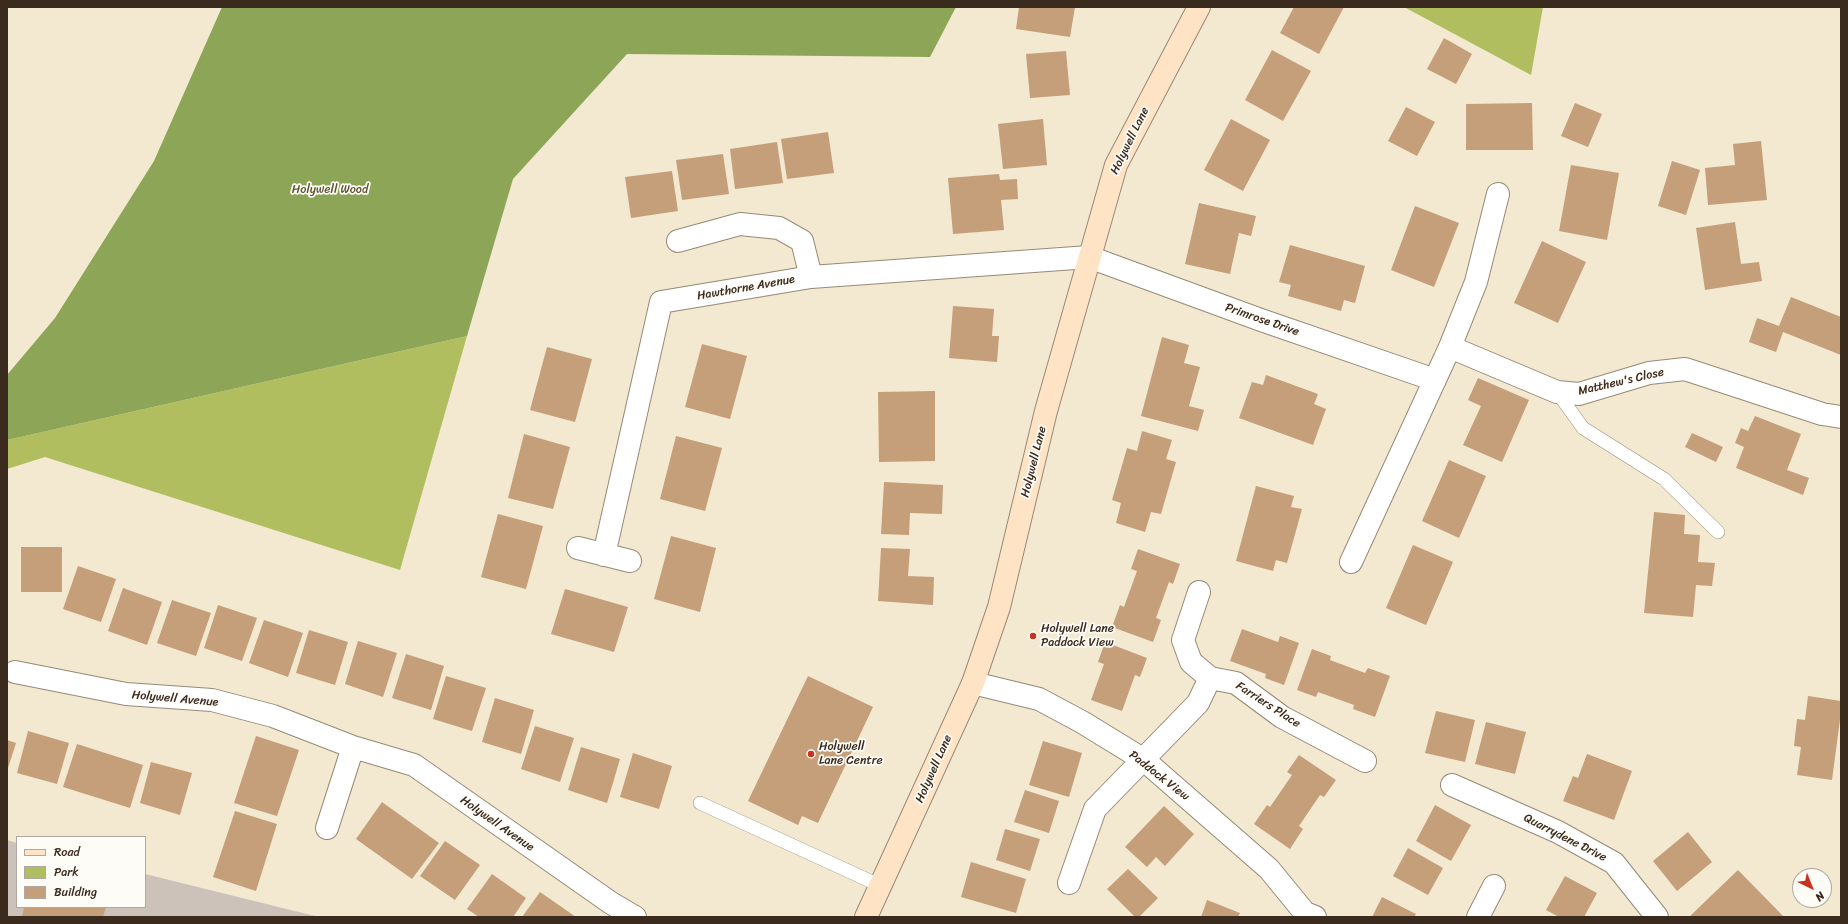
<!DOCTYPE html>
<html>
<head>
<meta charset="utf-8">
<style>
  body { margin:0 }
  #map { position:relative; width:1848px; height:924px; overflow:hidden; background:#f3e8d0; font-family:Sriracha,sans-serif }
  canvas { display:block }
  .frame { position:absolute; inset:0; border:8px solid #3b2a1e; pointer-events:none }
  .legend { position:absolute; left:16px; top:836px; width:130px; height:72px; box-sizing:border-box; background:#fdfcf7; border:1px solid #afa8a0; margin:0; padding:5px 7px; list-style:none; font-size:12px; color:#3b2a1e }
  .legend li { display:flex; align-items:center; gap:8px; height:20px }
  .legend b { width:20px; border:1px solid #afa8a0 }
  .north { position:absolute; left:1792px; top:868px; width:40px; height:40px; box-sizing:border-box; background:#fdfcf7; border:1px solid #afa8a0; border-radius:50%; rotate:137deg; font-size:11px; font-weight:700; line-height:16px; text-align:center; color:#3b2a1e }
  .north::after { content:''; display:block; margin:auto; width:14px; height:18px; background:#c8321e; clip-path:polygon(50% 0,100% 100%,50% 72%,0 100%) }
</style>
</head>
<body>
<div id="map">
<canvas width="1848" height="924"></canvas>
<div class="frame"></div>
<ul class="legend">
<li><b style="height:5px;background:#fee4c5"></b>Road</li>
<li><b style="height:11px;background:#b0be60"></b>Park</li>
<li><b style="height:11px;background:#c49f79"></b>Building</li>
</ul>
<div class="north">N</div>
</div>
<script>
const c = document.querySelector('canvas').getContext('2d');
c.lineJoin = 'round';
function fillPath(path, color) { c.fillStyle = color; c.fill(path, 'evenodd'); }
function strokePath(path, color, width, dash) { c.strokeStyle = color; c.lineWidth = width; c.lineCap = dash ? 'butt' : 'round'; c.setLineDash(dash || []); c.stroke(path); }
function write(font, color, halo, rows, align = 'center') {
  c.font = font + ' Sriracha,sans-serif'; c.lineWidth = 3.5; c.setLineDash([]); c.textBaseline = 'middle'; c.strokeStyle = halo; c.fillStyle = color; for (const [text, x, y, turn = 0] of rows) {
    c.save(); c.translate(x, y); c.rotate((+turn || 0) * Math.PI / 180); c.textAlign = isNaN(turn) ? turn : align; if (halo) c.strokeText(text, 0, 0); c.fillText(text, 0, 0); c.restore();
  }
}
fillPath(new Path2D(`
  M7,840l10,3v64h128v-33l174,43h-312z`), '#cdc2b9');
fillPath(new Path2D(`
  M1404,7h139l-12,68z
  M467,336l-67,234 -355,-113 -38,12v-29z`), '#b0be60');
fillPath(new Path2D(`
  M222,7h734l-26,50 -303,-3 -114,125 -46,157 -460,104v-65l48,-57 99,-157z`), '#8ca556');
fillPath(new Path2D(`
  M1019,7h56l-5,30 -54,-8z
  M1294,7h50l-25,47 -39,-21z
  M1444,38l28,16 -16,30 -29,-15z
  M1272,50l39,21 -28,50 -38,-21z
  M1066,51l4,44 -40,3 -4,-44z
  M1532,103l1,47h-67v-46z
  M1575,103l27,11 -14,33 -27,-11z
  M1406,107l29,15 -18,34 -29,-15z
  M1043,119l4,46 -44,4 -5,-45z
  M1231,119l39,21 -27,51 -39,-21z
  M828,132l6,41 -47,6 -6,-40z
  M1761,141l6,59 -59,5 -3,-37 30,-3 -2,-21z
  M777,142l6,41 -48,6 -5,-40z
  M723,154l6,40 -47,6 -6,-40z
  M1672,161l28,9 -14,45 -28,-9z
  M1571,165l48,8 -12,67 -48,-9z
  M672,171l6,40 -47,7 -6,-41z
  M999,174l1,6 17,-1 1,20 -17,1 3,30 -51,4 -5,-56z
  M1199,203l57,13 -5,20 -12,-3 -9,41 -45,-10z
  M1415,206l44,17 -25,64 -43,-17z
  M1735,222l6,42 18,-2 3,19 -57,9 -9,-62z
  M1542,241l44,21 -28,61 -44,-20z
  M1290,245l75,21 -10,37 -11,-3 -3,11 -53,-15 3,-11 -12,-3z
  M1791,297l50,20v38l-58,-23 -7,20 -27,-10 8,-24 22,8z
  M953,306l41,3 -2,27h7l-2,26 -48,-4z
  M1162,337l27,8 -5,18 16,4 -11,39 15,4 -6,21 -57,-15z
  M702,344l45,12 -17,63 -45,-12z
  M547,347l45,12 -17,63 -45,-12z
  M1266,375l52,19 -4,10 12,5 -13,36 -74,-27 13,-36 11,3z
  M1478,378l51,22 -27,62 -39,-17 18,-39 -13,-6z
  M935,391v70l-56,1 -1,-70z
  M1755,416l46,18 -14,36 22,8 -6,17 -67,-27 8,-21 -9,-4 6,-15 7,3z
  M1142,431l30,9 -6,19 10,3 -15,52 -10,-2 -6,20 -29,-9 5,-20 -9,-3 15,-52 10,3z
  M1692,433l31,14 -7,15 -31,-15z
  M524,434l46,13 -17,62 -45,-11z
  M676,436l46,12 -17,63 -45,-12z
  M1449,460l37,16 -27,62 -37,-17z
  M884,482l59,3 -1,29 -32,-1 -1,22 -28,-1z
  M1256,486l38,10 -3,11 11,2 -15,54 -11,-3 -3,11 -37,-10z
  M1654,512l31,3 -1,19 16,1 -2,27 17,1 -3,23 -16,-1 -3,32 -49,-4z
  M498,514l45,12 -17,63 -45,-12z
  M671,536l45,12 -16,64 -46,-13z
  M1413,545l40,17 -27,63 -40,-17z
  M21,547h41v45h-41z
  M881,548l29,1 -2,27 26,1 -1,28 -55,-4z
  M1138,549l42,15 -7,20 -4,-2 -13,36 5,2 -8,22 -41,-15 8,-22 4,2 13,-36 -6,-2z
  M78,566l38,13 -15,43 -38,-13z
  M123,588l39,14 -15,43 -39,-14z
  M565,589l63,18 -14,45 -63,-18z
  M172,600l39,13 -15,43 -39,-13z
  M218,605l39,13 -15,43 -38,-13z
  M264,620l39,13 -15,44 -39,-14z
  M1242,629l36,13 2,-6 19,7 -15,42 -19,-7 1,-4 -36,-13z
  M309,630l39,12 -13,43 -39,-12z
  M358,641l39,12 -14,44 -38,-13z
  M1105,642l42,16 -7,19 -5,-2 -13,36 -31,-11 13,-36 -6,-2z
  M1312,649l19,7 -1,4 35,13 3,-5 22,8 -15,41 -22,-8 1,-4 -36,-13 -2,5 -19,-7z
  M406,654l38,12 -13,44 -39,-12z
  M446,676l40,12 -14,43 -39,-12z
  M808,676l65,31 -55,116 -16,-7 -4,9 -50,-24z
  M1808,696l33,5v11l-9,68 -35,-5 4,-28 -7,-1 3,-27 8,1z
  M495,698l39,12 -13,44 -39,-12z
  M1436,711l39,9 -10,42 -40,-9z
  M1486,722l40,10 -11,42 -40,-10z
  M535,726l39,12 -14,44 -39,-13z
  M28,731l41,12 -12,41 -40,-11z
  M256,736l43,14 -22,66 -43,-13z
  M7,740l9,3 -9,28z
  M1043,741l39,12 -13,44 -40,-12z
  M77,744l66,21 -13,43 -67,-21z
  M581,747l39,12 -13,44 -39,-13z
  M633,753l39,13 -13,43 -39,-12z
  M1587,754l45,17 -18,49 -51,-19 10,-25 5,2z
  M1299,755l37,25 -12,17 -4,-2 -21,31 4,3 -13,20 -36,-25 13,-19 3,2 22,-32 -5,-3z
  M151,762l41,11 -12,42 -40,-12z
  M1025,790l34,11 -10,32 -35,-11z
  M382,802l57,41 -27,36 -56,-40z
  M1435,805l36,20 -20,36 -35,-20z
  M1164,806l30,28 -29,32 -9,-9 -9,10 -22,-20z
  M235,811l42,13 -21,67 -43,-14z
  M1005,829l35,10 -10,32 -34,-11z
  M1688,832l24,30 -35,29 -24,-30z
  M445,841l35,24 -25,35 -35,-24z
  M1408,848l35,20 -15,27 -35,-19z
  M971,862l55,17 -10,34 -55,-16z
  M1128,869l30,29 -19,19h-4l-28,-28z
  M1738,870l46,47h-95z
  M492,874l34,24 -13,19h-34l-12,-8z
  M1565,876l32,17 -13,24h-25l-13,-7z
  M540,892l36,25h-54z
  M1382,897l34,17 -2,3h-42z
  M1207,900l33,13 -2,4h-37z
  M24,907h82l-3,10h-81z`), '#c49f79');
const lane = new Path2D(`
  M1557,392l26,36 81,51 54,53
  M700,803l181,83`);
const street = new Path2D(`
  M678,241l62,-17 39,4 23,13 9,36
  M1450,347l107,45 22,2 70,-21 36,-4 137,45 19,3
  M578,548l52,13
  M604,555l57,-253 150,-25 278,-20 172,63 174,60
  M1351,562l99,-215 26,-65 22,-88
  M1199,592l-16,48 8,22 19,16
  M15,672l111,22 86,6 61,16 80,31 -26,81
  M973,683l66,16 43,23 62,38 125,109 36,44 10,4
  M353,747l61,18 197,138 24,14
  M1452,785l106,47 56,31 43,54
  M1069,883l26,-74 103,-106 12,-25 26,5 46,34 83,44
  M1478,917l16,-31`);
const secondary = new Path2D(`
  M866,917l107,-234 26,-76 47,-196 70,-246 83,-158`);
strokePath(lane, '#978977', 14);
strokePath(street, '#978977', 24);
strokePath(secondary, '#978977', 24);
strokePath(lane, '#fff', 13);
strokePath(street, '#fff', 22);
strokePath(secondary, '#fee4c5', 22);
for (const [x, y, r, color] of [
  [1033,636,4,"#c8321e"],
  [811,754,4,"#c8321e"]
]) { const dot = new Path2D(); dot.arc(x, y, r, 0, 2 * Math.PI); c.fillStyle = color; c.fill(dot); strokePath(dot, '#fdfcf7', 1.5); }
write('12px', '#3b2a1e', '#fdfcf7', [
  ["Holywell Lane",1130,141,-64],
  ["Hawthorne Avenue",746,288,-10],
  ["Primrose Drive",1262,320,19],
  ["Matthew's Close",1621,382,-13],
  ["Holywell Lane",1034,462,-76],
  ["Holywell Avenue",175,699,5],
  ["Farriers Place",1268,705,33],
  ["Holywell Lane",934,769,-66],
  ["Paddock View",1159,776,38],
  ["Holywell Avenue",497,824,35],
  ["Quarrydene Drive",1565,838,27]
]);
write('12px', '#5e5632', '#fdfcf7', [
  ["Holywell Wood",330,190]
]);
write('12px', '#3b2a1e', '#fdfcf7', [
  ["Holywell Lane",1041,629],
  ["Paddock View",1041,643],
  ["Holywell",819,747],
  ["Lane Centre",819,761]
], 'left');
</script>
</body>
</html>
